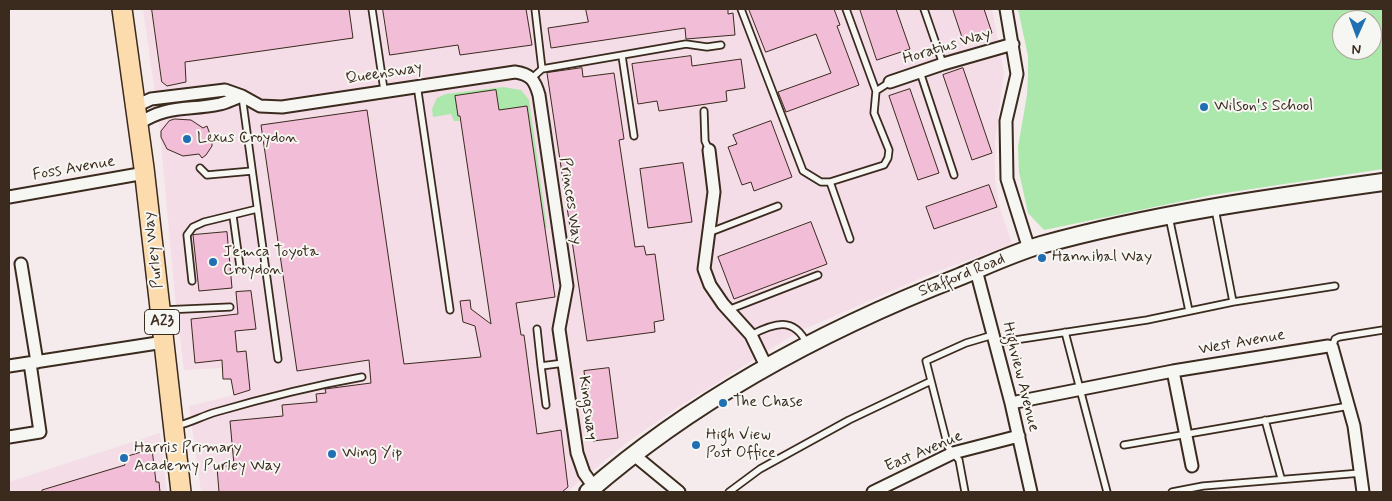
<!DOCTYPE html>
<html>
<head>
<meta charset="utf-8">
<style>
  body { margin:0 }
  #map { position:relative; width:1392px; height:501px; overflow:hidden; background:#f5ebed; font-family:Mynerve,sans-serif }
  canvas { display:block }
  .frame { position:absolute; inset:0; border:10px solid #3b2a1e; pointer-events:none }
  .north { position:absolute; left:1332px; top:10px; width:50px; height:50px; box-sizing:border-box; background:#f6f6f2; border:1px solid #aba49d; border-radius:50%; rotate:182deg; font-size:14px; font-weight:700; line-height:20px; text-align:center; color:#3b2a1e }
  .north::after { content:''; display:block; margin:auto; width:18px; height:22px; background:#1f6fb2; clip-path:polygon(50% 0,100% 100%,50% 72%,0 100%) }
</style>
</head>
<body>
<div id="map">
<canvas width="1392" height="501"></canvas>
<div class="frame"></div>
<div class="north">N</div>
</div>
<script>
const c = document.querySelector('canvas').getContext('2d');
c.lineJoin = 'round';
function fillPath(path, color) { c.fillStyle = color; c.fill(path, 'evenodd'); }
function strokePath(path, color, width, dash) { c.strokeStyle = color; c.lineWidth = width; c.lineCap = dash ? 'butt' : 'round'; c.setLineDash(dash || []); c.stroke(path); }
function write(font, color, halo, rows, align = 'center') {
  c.font = font + ' Mynerve,sans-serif'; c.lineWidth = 4; c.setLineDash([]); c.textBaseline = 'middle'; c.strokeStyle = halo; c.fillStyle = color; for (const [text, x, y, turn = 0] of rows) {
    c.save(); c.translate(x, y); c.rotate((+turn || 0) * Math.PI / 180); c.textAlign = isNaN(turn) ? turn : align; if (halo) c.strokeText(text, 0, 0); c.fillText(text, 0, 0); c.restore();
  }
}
fillPath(new Path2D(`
  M143,9h849l12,64 -9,68v39l5,28 12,36 -79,29 -135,59 -115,72 -54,37 -62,51h-366l-12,-86 45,-11 -3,-16h-8l-1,-11 -38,2 -9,-73 -16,-175z
  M160,433l7,59h-158v-10z`), '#f4dde6');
fillPath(new Path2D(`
  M1018,9h365v160l-171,26 -168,35 -16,-17 -9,-41 -1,-25 9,-52 1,-20v-19zM1342,20h30v30h-30z
  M503,87l18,3 8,10 18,128h-2l-18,-122 -28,4 -3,-20 -38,26 2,5h-6l-3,-7 -18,3 -1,-8 5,-11 9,-4z`), '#ace7ac');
const building = new Path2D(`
  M152,9h197l4,29 -168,24 1,20 -19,4 -5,-4z
  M383,9h143l6,36 -72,10 -2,-10 -68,10z
  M586,9h142v5l5,-1 2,22 -49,4 -1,-11 -134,20 -3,-20 40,-6z
  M749,9h85l6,16 -3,1 22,59 -73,27 -8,-20 53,-19 -15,-39 -50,18z
  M860,9h36l14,40 -33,11z
  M953,9h31l8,24 -28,9z
  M691,56l1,10 49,-7 4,29 -19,3 1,10 -68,10 -2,-10 -19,3 -6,-40z
  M582,68l1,9 31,-4 10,66 -5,1 16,107 9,-1 2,9 9,-1 9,66 -10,2 1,10 -68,9 -40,-268z
  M963,68l29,85 -20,7 -29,-85z
  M910,89l29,84 -21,7 -29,-84z
  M496,90l3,20 28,-4 28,191 -39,6 5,32h3l13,99 24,-4 7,57 -6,5h-343l-2,-25 17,-2 -4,-44 53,-5 -1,-11 35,-3 -1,-8 10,-1 -1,-4 46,-6 -2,-23 -72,11 -36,-246 106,-15 37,254 77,-7 -6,-31 -12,-4 -3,-21 10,-1 1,9 20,15 -31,-208h-2l-3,-20z
  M175,119l16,1 12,8 4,-2 5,14v6l-6,9 -4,3 -3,-4 -16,2 -16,-7 -6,-12v-6l8,-10z
  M771,121l21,56 -38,14 -3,-9 -9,3 -14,-38 9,-3 -4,-9z
  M683,163l9,59 -44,6 -8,-59z
  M989,185l8,22 -63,22 -8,-22z
  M811,222l16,42 -93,35 -16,-42z
  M227,232l5,56 -33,3 -6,-56z
  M251,291l5,38 -21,2 2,21 9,-1 4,39 -16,5 -3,-16h-8l-1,-19 -27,3 -4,-44 47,-5 -2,-22z
  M609,368l9,70 -25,3 -9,-70z
  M152,449l4,33h3l1,10h-118v-2l83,-25 -2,-7z`);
fillPath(building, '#f2bdd7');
strokePath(building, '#3b2a1e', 1);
const service = new Path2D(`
  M372,9l12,81
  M741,9l62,162 18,11h9l54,-17 4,-7 1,-8 -15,-37 2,-22 -30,-82
  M924,9l19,55
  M622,56l12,80
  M542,69l144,-25 21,3 14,-2
  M920,72l34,103
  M532,78l10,-9 -7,-60
  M417,85l33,225
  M876,91l14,-9
  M242,96l36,263
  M704,111l1,30 4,9
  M200,168l7,7 45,-4
  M830,182l20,57
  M1215,209l18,93
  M233,216l7,51
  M1169,217l20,94
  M708,233l70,-27
  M192,281l-5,-46 6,-8 11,-5 53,-13
  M163,310l67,-3
  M728,310l90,-35
  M537,329l4,37 23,-3
  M1065,332l42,160
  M751,335c23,-12 43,-19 56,9
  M995,343l152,-23 86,-18 102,-16
  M1332,347l3,-8 4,-2 44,-7
  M541,366l5,39
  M1265,420l16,58
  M176,426c14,-3 26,-10 40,-14 48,-14 96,-26 146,-35
  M1124,445l225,-39
  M729,492l31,-23 89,-49 82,-39
  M965,492l-6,-32 -11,-13 -22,-86 40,-18 27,-8
  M1172,492l31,-6 158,-13`);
const minor = new Path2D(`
  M1006,9l11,65 -11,47 1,58 22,70
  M890,82l53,-18 70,-20
  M136,106l15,-7 74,-9 17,6 18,10 22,1 233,-35c16,2 20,9 24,23l28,191 -8,43 18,124 7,20 10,14
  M138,124c30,-20 50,-13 82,-20 8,-2 15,-6 22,-8
  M709,150l5,42 -10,77 6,16 13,19 28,31 15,31
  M9,197l136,-24
  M21,264l16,98
  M976,270l35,133 20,89
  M9,366l155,-24
  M1173,371l19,95
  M1011,403l162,-32 155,-25 4,1 22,79 9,66
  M9,437l31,-5 -10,-69
  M634,455l45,37
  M873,492l80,-39 66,-17`);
const secondary = new Path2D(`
  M588,492c109,-95 237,-163 371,-215 27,-11 54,-24 82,-32 112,-31 227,-47 342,-63`);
const trunk = new Path2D(`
  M122,9l22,159 37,324`);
strokePath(service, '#3b2a1e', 9);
strokePath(minor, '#3b2a1e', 15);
strokePath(secondary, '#3b2a1e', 20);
strokePath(trunk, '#3b2a1e', 22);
strokePath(service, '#f6f6f2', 5.5);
strokePath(minor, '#f6f6f2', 11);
strokePath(secondary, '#f6f6f2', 16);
strokePath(trunk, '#fcdcac', 19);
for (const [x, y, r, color] of [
  [1204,107,5,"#1f6fb2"],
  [187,139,5,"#1f6fb2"],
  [1042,258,5,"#1f6fb2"],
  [213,262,5,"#1f6fb2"],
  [723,403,5,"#1f6fb2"],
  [696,445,5,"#1f6fb2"],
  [332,454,5,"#1f6fb2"],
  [124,458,5,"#1f6fb2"]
]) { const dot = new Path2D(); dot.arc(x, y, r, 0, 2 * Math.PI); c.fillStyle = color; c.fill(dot); strokePath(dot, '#f6f6f2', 2); }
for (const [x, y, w] of [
  [162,322,35]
]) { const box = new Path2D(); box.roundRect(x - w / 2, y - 12.5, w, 25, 4); c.fillStyle = '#f6f6f2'; c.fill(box); strokePath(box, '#3b2a1e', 1); }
write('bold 15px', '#3b2a1e', null, [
  ["A23",162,322]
]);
write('16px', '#3b2a1e', '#f6f6f2', [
  ["Horatius Way",947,47,-17],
  ["Queensway",384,74,-9],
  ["Foss Avenue",74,169,-10],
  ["Princes Way",570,201,82],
  ["Purley Way",154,250,-97],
  ["Stafford Road",962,276,-22],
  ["West Avenue",1242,343,-10],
  ["Highview Avenue",1020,377,76],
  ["Kingsway",587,408,82],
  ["East Avenue",924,452,-23]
]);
write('16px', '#3b2a1e', '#f6f6f2', [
  ["Wilson's School",1214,107],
  ["Lexus Croydon",197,139],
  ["Jemca Toyota",223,253],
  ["Croydon",223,271],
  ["Hannibal Way",1052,258],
  ["The Chase",733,403],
  ["High View",706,436],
  ["Post Office",706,454],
  ["Harris Primary",134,449],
  ["Academy Purley Way",134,467],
  ["Wing Yip",342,454]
], 'left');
</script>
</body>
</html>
